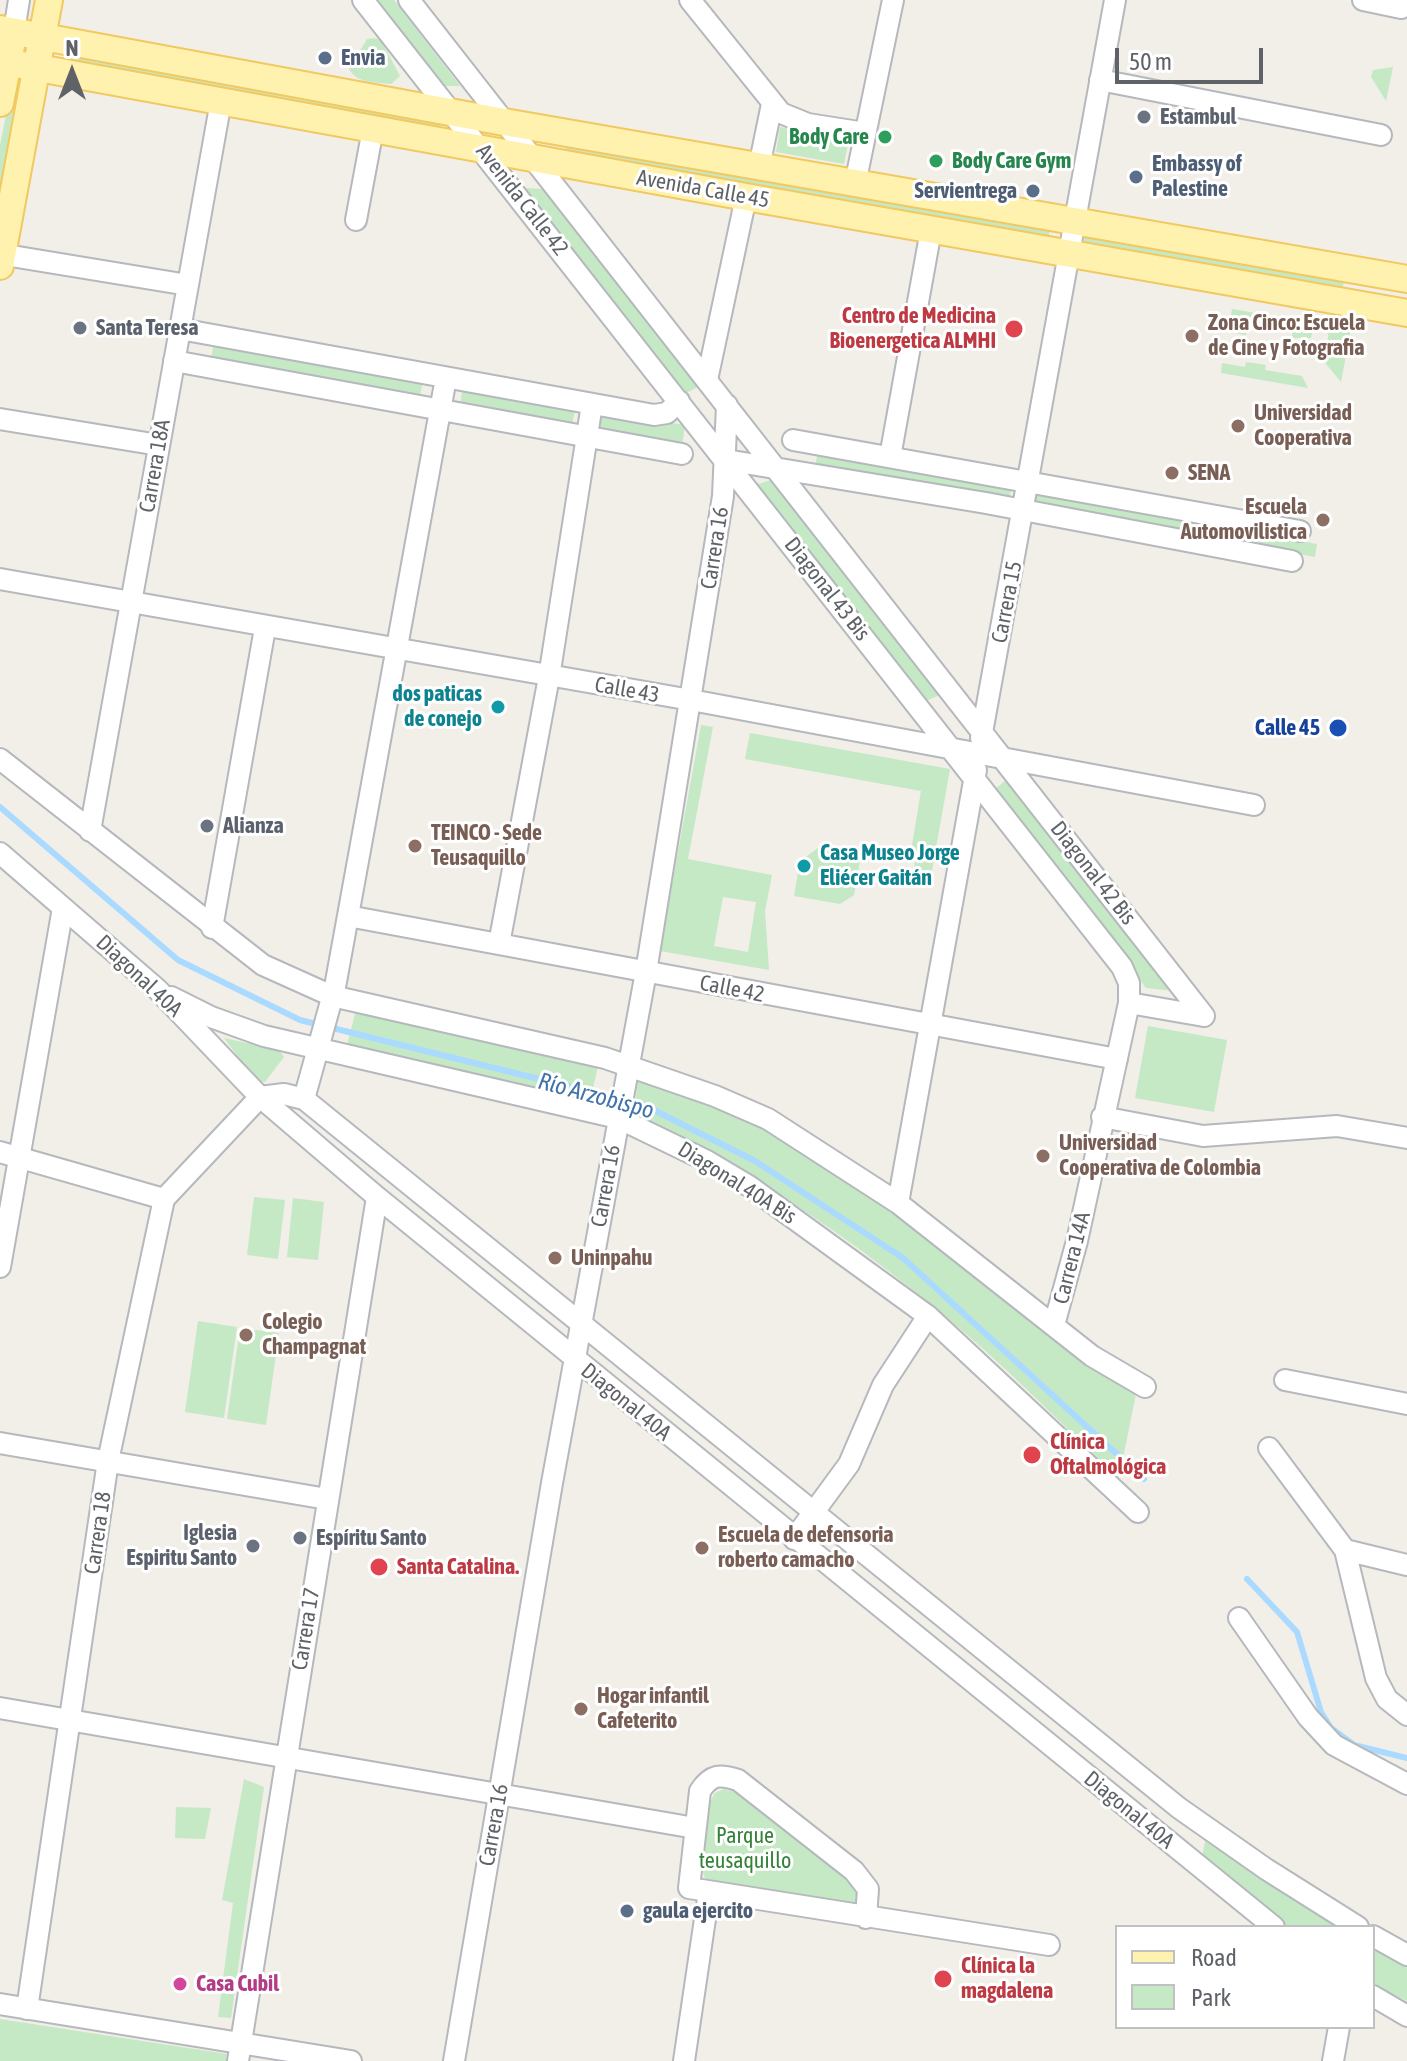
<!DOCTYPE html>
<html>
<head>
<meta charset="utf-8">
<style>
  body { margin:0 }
  #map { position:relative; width:1407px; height:2061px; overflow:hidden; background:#f1efe8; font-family:"Asap Condensed",sans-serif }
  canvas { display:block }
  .legend { position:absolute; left:1115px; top:1925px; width:260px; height:104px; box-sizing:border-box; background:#fff; border:2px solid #bfc1c3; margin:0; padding:10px 14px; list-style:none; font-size:24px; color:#5f6368 }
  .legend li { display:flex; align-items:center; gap:16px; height:40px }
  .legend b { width:40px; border:2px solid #bfc1c3 }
  .north { position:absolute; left:32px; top:32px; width:80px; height:80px; -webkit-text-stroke:6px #fff; paint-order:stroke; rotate:0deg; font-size:22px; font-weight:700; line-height:32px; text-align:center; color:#5f6368 }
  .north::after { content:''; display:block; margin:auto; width:28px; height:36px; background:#5f6368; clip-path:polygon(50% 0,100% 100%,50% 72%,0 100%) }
  .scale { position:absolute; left:1115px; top:48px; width:148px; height:36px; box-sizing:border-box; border:4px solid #5f6368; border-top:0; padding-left:10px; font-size:24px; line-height:28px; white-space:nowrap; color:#5f6368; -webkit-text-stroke:6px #fff; paint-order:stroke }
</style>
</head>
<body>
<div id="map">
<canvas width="1407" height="2061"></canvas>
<ul class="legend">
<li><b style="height:10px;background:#fff2af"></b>Road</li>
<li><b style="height:22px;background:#c5e8c5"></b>Park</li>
</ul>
<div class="north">N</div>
<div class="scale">50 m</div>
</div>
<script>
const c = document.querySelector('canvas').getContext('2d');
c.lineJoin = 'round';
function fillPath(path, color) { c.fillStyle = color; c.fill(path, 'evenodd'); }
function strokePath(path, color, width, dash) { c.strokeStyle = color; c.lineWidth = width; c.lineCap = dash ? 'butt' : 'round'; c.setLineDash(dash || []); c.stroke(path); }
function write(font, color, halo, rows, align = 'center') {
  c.font = font + ' "Asap Condensed",sans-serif'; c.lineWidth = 6; c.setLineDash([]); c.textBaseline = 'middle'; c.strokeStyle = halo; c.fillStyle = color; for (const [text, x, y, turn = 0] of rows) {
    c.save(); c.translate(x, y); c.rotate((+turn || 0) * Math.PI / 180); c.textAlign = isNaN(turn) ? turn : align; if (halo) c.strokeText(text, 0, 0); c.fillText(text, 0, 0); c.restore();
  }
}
fillPath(new Path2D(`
  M376,0h18l66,86h-15z
  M374,38l7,2 19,36 -9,8c-15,-2 -34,0 -42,-15l18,-30z
  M66,49l366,67 17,19 -386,-71z
  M1393,67l-7,34 -15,-24 2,-7z
  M12,86l11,2 -23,131v-74z
  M780,127l69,12 -5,25 -68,-12z
  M566,139l485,87 -4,16 -481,-88z
  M524,188l19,1 157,197 -16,8z
  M1085,234l259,46 -2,14 -259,-47z
  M1232,309l82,14 -3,15h-19v-7l-44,-7 -2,11 -18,-3z
  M1329,325l22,4 -10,53 -15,-18z
  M214,342l209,37 -3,17 -209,-36z
  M1246,362l20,3 -1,5 37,6 6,12 -87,-15 1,-10 23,4z
  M463,385l113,20 -4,21 -112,-20z
  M598,412l87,13 -3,22 -87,-14z
  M818,451l194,34 -3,16 -194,-34z
  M771,480l173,213 -18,8 -171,-216z
  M1035,492l282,52 -2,13 -282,-53z
  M701,725l12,2 -25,132 84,16 -7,36 4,59 -109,-19zM723,897l33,5 -8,50 -34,-6z
  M750,733l200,36 -19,107 -18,-3 4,-21 -6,-1 10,-60 -176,-32z
  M1007,779l167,212 -28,-3 -152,-198z
  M818,848l43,7 -7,40 -14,9 -46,-8 6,-35z
  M356,1010l242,56 -8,35 -243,-56z
  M1148,1026l79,14 -13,72 -79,-14z
  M224,1038l55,12 5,7 -19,25 -9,-1z
  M638,1079l115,41 86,52 297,222 -17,84c-57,-53 -113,-112 -174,-162 -98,-81 -196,-147 -311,-203z
  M254,1197l31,3 -7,59 -31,-4z
  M293,1198l31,4 -6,58 -31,-3z
  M198,1321l39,6 -13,91 -39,-6z
  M240,1328l39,5 -13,92 -39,-6z
  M244,1779l20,8 -33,231 -13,-1 15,-114 -11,-3z
  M724,1789l11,3 116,90 9,15 -2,13 -147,-28 -6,-4 -3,-9 8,-67 5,-9z
  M176,1807l35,1 -6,31 -30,-1z
  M1205,1841l136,86h-52l-87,-69z
  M1373,1945l34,20v36l-34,-17z
  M0,2019l227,35 -1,7h-226z`), '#c5e8c5');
strokePath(new Path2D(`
  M0,807l178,153 122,60 344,85 111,56 148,97 241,221
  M1247,1579l50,53 24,80 10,16 23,17 53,13`), '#aadaff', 6);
const minor = new Path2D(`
  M363,0l759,967 7,16v20l-52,238 -23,84
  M409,0l795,1016
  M690,0l91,113 27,11 57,9
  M1363,0l38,8
  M14,31l5,-31
  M1100,80l281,55
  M759,167l13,-63
  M855,184l38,-184
  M356,220l17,-91
  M0,254l188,31
  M180,329l474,86 13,-2 12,-12
  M174,361l508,93
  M707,380l39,-183
  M0,419l159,26
  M793,440l507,91
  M890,457l41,-227
  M726,460l260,43 306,58
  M0,579l691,121 563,105
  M981,738l134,-738
  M0,759l263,206 69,31 273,62 110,38 53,23 130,84 194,153 53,31
  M90,831l131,-730
  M0,853l157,136 103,108 117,100 897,730
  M348,916l769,143
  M212,928l53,-300
  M499,944l50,-267 43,-273
  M171,997l40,20 53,19 354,82 89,43 42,25 179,130 210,196
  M1129,1003l75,13
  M260,1097l24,-3 20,5 875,709 87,61 92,58
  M304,1099l31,-112 111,-609
  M1102,1117l101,19 134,-10 70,12
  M0,1152l164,47
  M898,1203l78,-433
  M0,1267l63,-359
  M1285,1380l122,24
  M0,1443l327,56
  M1269,1448l76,102 31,128 11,21 20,16
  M794,1539l55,-75 34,-79 45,-69
  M1345,1550l62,15
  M1239,1618l69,99 26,28 73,39
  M0,1708l695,120
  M866,1918l2,-29 -14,-18 -116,-91c-18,-6 -27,-6 -38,11l-11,97 360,57
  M1373,1936l34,19
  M1373,1996l34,20
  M0,2004l351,57
  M27,2009l81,-548 56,-262 96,-102
  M238,2061l139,-864
  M454,2061l98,-578 94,-511 77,-476 4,-91
  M684,2061l25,-169
  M1333,2061l6,-34`);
const major = new Path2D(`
  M0,29l504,93 903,157
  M0,61l746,136 661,116
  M0,103l11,-57
  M0,266l49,-266`);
strokePath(minor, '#b5b8bc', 24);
strokePath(major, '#f2c960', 30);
strokePath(minor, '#fff', 20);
strokePath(major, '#fff2af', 26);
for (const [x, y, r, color] of [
  [325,58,8,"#5c6f8a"],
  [1144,117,8,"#6b7280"],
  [885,137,8,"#2e9e5b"],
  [936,161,8,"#2e9e5b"],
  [1136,177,8,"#5c6f8a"],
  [1033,191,8,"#5c6f8a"],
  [80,328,8,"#6b7280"],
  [1014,329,10,"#e0444e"],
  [1192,336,8,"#8d6e63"],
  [1238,426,8,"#8d6e63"],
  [1172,473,8,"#8d6e63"],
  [1323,520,8,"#8d6e63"],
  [498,707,8,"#0f9aa8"],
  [1338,728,10,"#1a4fb4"],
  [207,826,8,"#6b7280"],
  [415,846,8,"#8d6e63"],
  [804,866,8,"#0f9aa8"],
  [1043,1156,8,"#8d6e63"],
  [555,1258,8,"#8d6e63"],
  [246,1335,8,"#8d6e63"],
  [1032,1455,10,"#e0444e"],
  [300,1538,8,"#6b7280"],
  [253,1546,8,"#6b7280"],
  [702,1548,8,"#8d6e63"],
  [379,1567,10,"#e0444e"],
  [581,1709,8,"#8d6e63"],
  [627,1911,8,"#5c6f8a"],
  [943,1979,10,"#e0444e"],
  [180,1984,8,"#d1479c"]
]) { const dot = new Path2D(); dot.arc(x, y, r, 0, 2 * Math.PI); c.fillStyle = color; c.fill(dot); strokePath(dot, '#fff', 3); }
write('bold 22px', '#4e5e75', '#fff', [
  ["Envia",341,58],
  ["Embassy of",1152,164],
  ["Palestine",1152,189],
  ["Servientrega",1017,191,"right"],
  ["gaula ejercito",643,1911]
], 'left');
write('bold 22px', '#5b616d', '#fff', [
  ["Estambul",1160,117],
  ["Santa Teresa",96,328],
  ["Alianza",223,826],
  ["Iglesia",237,1533,"right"],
  ["Espiritu Santo",237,1558,"right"],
  ["Espíritu Santo",316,1538]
], 'left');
write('bold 22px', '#27864d', '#fff', [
  ["Body Care",869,137],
  ["Body Care Gym",952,161,"left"]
], 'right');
write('22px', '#5f6368', '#fff', [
  ["Avenida Calle 45",703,189,10],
  ["Avenida Calle 42",522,200,52],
  ["Carrera 18A",155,466,-80],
  ["Carrera 16",715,548,-81],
  ["Diagonal 43 Bis",827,589,52],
  ["Carrera 15",1007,602,-79],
  ["Calle 43",627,690,10],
  ["Diagonal 42 Bis",1093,873,52],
  ["Diagonal 40A",139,976,43],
  ["Calle 42",732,989,11],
  ["Diagonal 40A Bis",737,1183,32],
  ["Carrera 16",606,1186,-80],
  ["Carrera 14A",1072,1258,-76],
  ["Diagonal 40A",626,1402,39],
  ["Carrera 18",98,1533,-82],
  ["Carrera 17",306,1629,-81],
  ["Diagonal 40A",1129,1810,39],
  ["Carrera 16",494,1825,-80]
]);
write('bold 22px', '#be3a42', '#fff', [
  ["Centro de Medicina",996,316,"right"],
  ["Bioenergetica ALMHI",996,341,"right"],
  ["Clínica",1050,1442],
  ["Oftalmológica",1050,1467],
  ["Santa Catalina.",397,1567],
  ["Clínica la",961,1966],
  ["magdalena",961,1991]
], 'left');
write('bold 22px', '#785e54', '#fff', [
  ["Zona Cinco: Escuela",1208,323],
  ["de Cine y Fotografia",1208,348],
  ["Universidad",1254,413],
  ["Cooperativa",1254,438],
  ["SENA",1188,473],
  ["Escuela",1307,507,"right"],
  ["Automovilistica",1307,532,"right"],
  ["TEINCO - Sede",431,833],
  ["Teusaquillo",431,858],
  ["Universidad",1059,1143],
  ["Cooperativa de Colombia",1059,1168],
  ["Uninpahu",571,1258],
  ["Colegio",262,1322],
  ["Champagnat",262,1347],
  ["Escuela de defensoria",718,1535],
  ["roberto camacho",718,1560],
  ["Hogar infantil",597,1696],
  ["Cafeterito",597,1721]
], 'left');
write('bold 22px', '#0d838f', '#fff', [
  ["dos paticas",482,694],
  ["de conejo",482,719],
  ["Casa Museo Jorge",820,853,"left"],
  ["Eliécer Gaitán",820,878,"left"]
], 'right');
write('bold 22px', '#164399', '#fff', [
  ["Calle 45",1320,728]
], 'right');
write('22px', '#348238', '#fff', [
  ["Parque",745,1836],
  ["teusaquillo",745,1861]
]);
write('bold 22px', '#b23c85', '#fff', [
  ["Casa Cubil",196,1984]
], 'left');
write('italic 24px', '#4174aa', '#fff', [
  ["Río Arzobispo",596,1096,15]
]);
</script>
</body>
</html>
